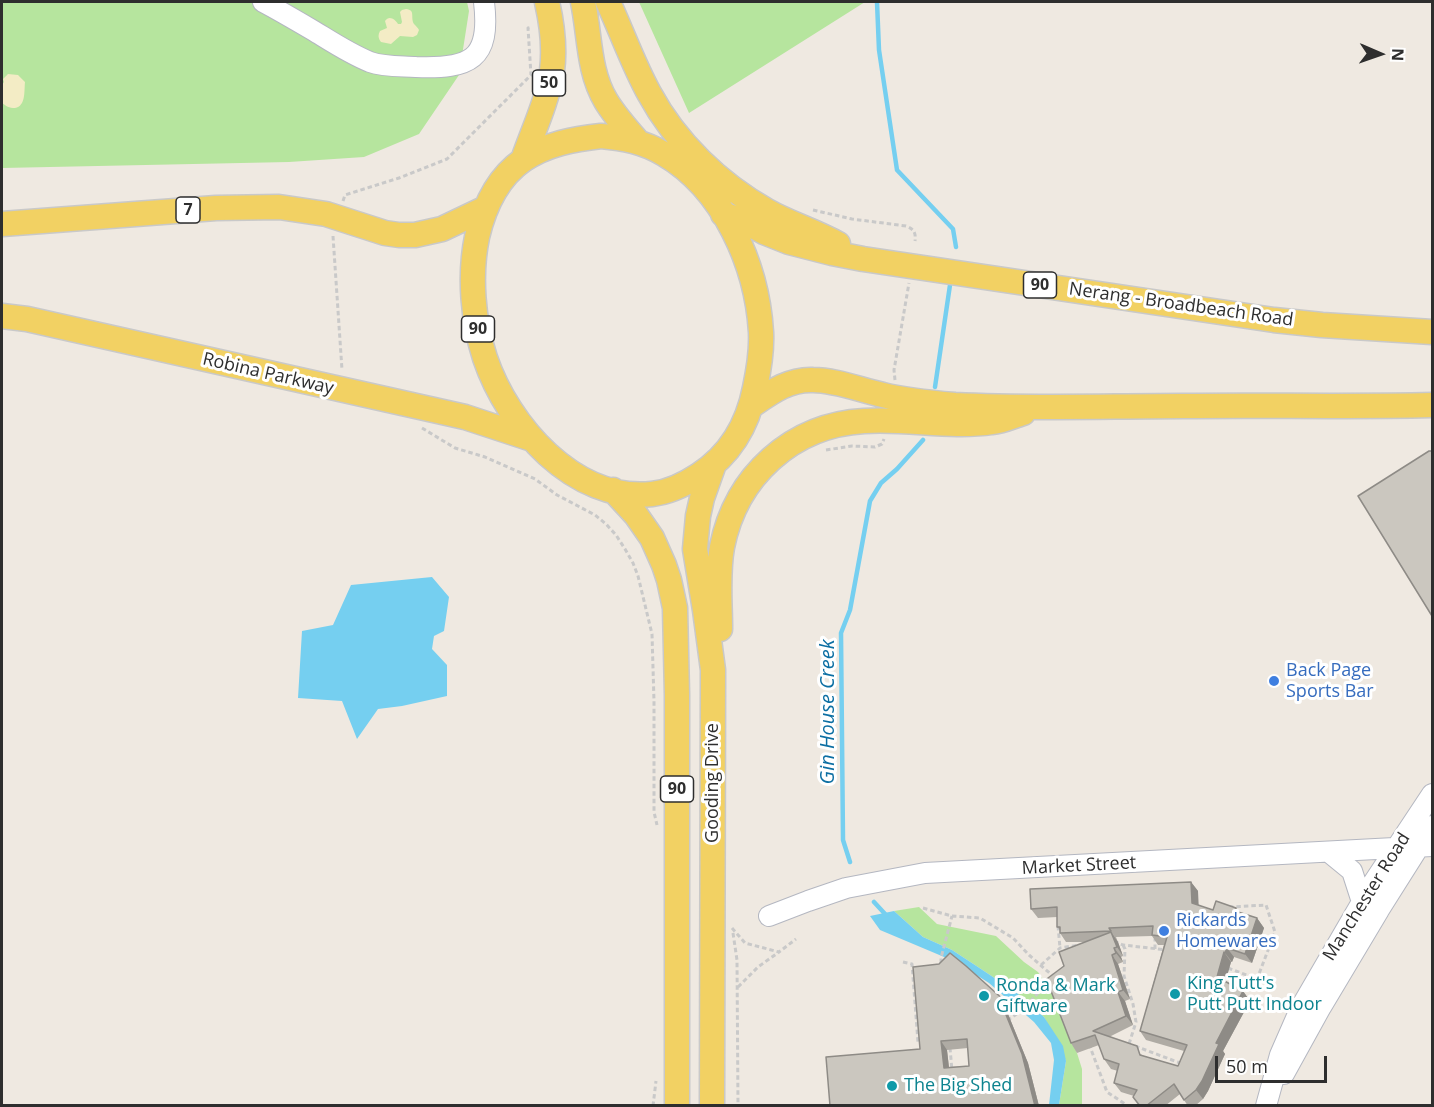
<!DOCTYPE html>
<html>
<head>
<meta charset="utf-8">
<style>
  body { margin:0 }
  #map { position:relative; width:1434px; height:1107px; overflow:hidden; background:#efe9e1; font-family:"Open Sans",sans-serif }
  canvas { display:block }
  .frame { position:absolute; inset:0; border:3px solid #2e2e2e; pointer-events:none }
  .north { position:absolute; left:1350px; top:24px; width:60px; height:60px; -webkit-text-stroke:4px #fff; paint-order:stroke; rotate:92deg; font-size:16px; font-weight:700; line-height:24px; text-align:center; color:#2e2e2e }
  .north::after { content:''; display:block; margin:auto; width:21px; height:27px; background:#2e2e2e; clip-path:polygon(50% 0,100% 100%,50% 72%,0 100%) }
  .scale { position:absolute; left:1215px; top:1056px; width:112px; height:27px; box-sizing:border-box; border:3px solid #2e2e2e; border-top:0; padding-left:8px; font-size:18px; line-height:21px; white-space:nowrap; color:#2e2e2e; -webkit-text-stroke:4px #fff; paint-order:stroke }
</style>
</head>
<body>
<div id="map">
<canvas width="1434" height="1107"></canvas>
<div class="frame"></div>
<div class="north">N</div>
<div class="scale">50 m</div>
</div>
<script>
const c = document.querySelector('canvas').getContext('2d');
c.lineJoin = 'round';
function fillPath(path, color) { c.fillStyle = color; c.fill(path, 'evenodd'); }
function strokePath(path, color, width, dash) { c.strokeStyle = color; c.lineWidth = width; c.lineCap = dash ? 'butt' : 'round'; c.setLineDash(dash || []); c.stroke(path); }
function write(font, color, halo, rows, align = 'center') {
  c.font = font + ' "Open Sans",sans-serif'; c.lineWidth = 6; c.setLineDash([]); c.textBaseline = 'middle'; c.strokeStyle = halo; c.fillStyle = color; for (const [text, x, y, turn = 0] of rows) {
    c.save(); c.translate(x, y); c.rotate((+turn || 0) * Math.PI / 180); c.textAlign = isNaN(turn) ? turn : align; if (halo) c.strokeText(text, 0, 0); c.fillText(text, 0, 0); c.restore();
  }
}
fillPath(new Path2D(`
  M2,2h465l2,9 -10,64 -40,59 -55,23 -75,5 -287,6z
  M639,2h226l-176,111z
  M919,907l18,17 59,12 28,26 14,10 19,28 20,53 5,16v36h-23l7,-44 -22,-44 -27,-24 -39,-26 -26,-17 -29,-13 -29,-26z`), '#b6e59e');
fillPath(new Path2D(`
  M406,9c10,1 4,8 8,15 2,2 4,4 5,6l-2,5 -4,2 -13,-1 -9,8 -10,-2c-3,-4 -3,-7 -1,-11l7,-3 -2,-7c4,-6 10,-2 13,3h3l1,-2 -2,-10 2,-2z
  M8,74l10,1 7,7c-1,9 1,24 -10,26 -6,0 -9,-2 -13,-5v-18l2,-3 -1,-3z`), '#f3ecc5');
fillPath(new Path2D(`
  M432,577l17,20 -5,34 -10,5 -2,13 15,16v31l-45,10 -24,3 -21,30 -15,-38 -44,-3 4,-67 31,-6 18,-40z
  M894,911l29,26 29,13 26,17 39,26 27,24 19,29 3,15 -7,44h-10l5,-45 -3,-17 -17,-21 -45,-39 -33,-21 -76,-32 -10,-14z`), '#75cff0');
strokePath(new Path2D(`
  M877,2l2,48 18,120 56,59 3,18
  M935,387l15,-102
  M850,862l-7,-22 -2,-207 9,-23 20,-109 11,-18 16,-14 26,-29
  M874,902l12,13`), '#75cff0', 4.5);
const minor = new Path2D(`
  M263,2c17,9 34,19 51,29 18,11 36,23 56,31 14,5 31,4 46,5 54,2 75,-7 68,-65
  M1330,853l22,18 10,31
  M769,916l39,-15 38,-13 79,-15 507,-27
  M1284,1074l37,-67 58,-97 53,-84
  M1266,1106l14,-51 21,-48 72,-124 59,-89`);
const major = new Path2D(`
  M583,2c7,33 5,69 23,99 9,15 21,28 32,41
  M608,2c14,30 25,62 41,91 27,50 70,91 118,118 23,13 48,20 71,33
  M601,136c23,2 43,6 63,18 60,35 93,111 97,178 1,19 -2,37 -6,56 -7,36 -25,67 -56,87 -15,10 -29,17 -47,19 -78,8 -144,-68 -167,-136 -12,-37 -16,-82 -8,-121 7,-30 20,-59 46,-77 23,-16 51,-21 78,-24z
  M523,160c10,-29 24,-58 29,-89 3,-23 0,-47 -5,-69
  M723,214l23,8 18,10 25,10 43,11 31,6 411,61 48,5 110,7
  M2,224l214,-16 63,-1 47,7 59,19 14,2h16l27,-6 44,-21
  M2,316l25,3 438,98 67,22
  M751,406c19,-13 37,-27 62,-26 23,0 47,10 70,15 24,6 48,8 72,10 76,4 152,1 228,1 83,-1 166,1 249,-1
  M613,490l23,25 16,23 12,27 5,15 6,28 2,87v411
  M720,629c0,-26 -3,-55 2,-82 14,-71 70,-122 142,-126 43,-3 86,7 128,1 11,-1 21,-6 31,-9
  M712,1106l1,-436 -8,-60 -10,-61 3,-33 4,-18 12,-34`);
strokePath(minor, '#b4b7c1', 22);
strokePath(major, '#c9c9c9', 27);
strokePath(new Path2D(`
  M343,201l2,-6 54,-17 48,-19 84,-84 -3,-47 4,-1
  M813,210l39,9 54,7c8,3 10,7 9,15
  M333,236l9,134
  M895,380l-1,-10 15,-87
  M422,428l33,20 30,9 50,22 22,16 38,20 11,9 10,11 9,14 8,14 5,13 14,58 2,67v111l3,13
  M826,450l26,-4 23,1 7,-3 2,-5
  M923,908l29,8 28,2 33,20 16,17 24,21
  M1058,926l2,22
  M732,928l13,15 34,9 17,-13
  M733,933l4,27 1,146
  M1114,941l9,4 44,5
  M1123,945l2,4 -1,27 9,28 3,18 -7,22
  M1155,949v-10
  M903,962l9,2 6,78h4
  M941,963v-5l11,-42
  M1041,965l19,-17 19,-3
  M1228,968l29,11 18,-47 -9,-27 -36,2
  M738,987l20,-20 21,-15
  M1007,1020c16,-8 29,-25 41,-39
  M1089,1044l18,48 21,14
  M1135,1046l45,17 1,-2
  M950,1048l2,23
  M653,1106l3,-25`), '#c9c9c9', 3, [4.5, 3]);
strokePath(minor, '#fff', 20);
strokePath(major, '#f2d163', 24);
fillPath(new Path2D(`
  M1191,882l7,9v14l15,5 23,-2 4,5 17,5 7,10 -12,35 -18,-6 -2,5h-1l-6,20 18,9 7,10 -27,50 2,3 -17,37 -5,8 -8,7h-7l-8,-12 -15,12h-25l-6,-10 -13,-4 -7,-9 4,-12 -7,-2 -7,-10 -5,-14 -22,8 -6,-10 -7,-77 23,-24h-21l-6,-9v-3l-3,-3v-10l-19,1 -7,-9zM1152,936l6,9h6l-24,86 6,9 38,11 -6,15 -34,-10 -35,-19 24,-12 -8,-24 5,-2 -12,-35 5,-2 -2,-5 2,-1 -7,-19z
  M939,964l67,38 6,9 -4,3 20,49 11,43h-209l90,-57zM968,1048l1,18 -20,1 -2,-17z`), '#afaba4');
fillPath(new Path2D(`
  M1191,882l7,9 1,21 -7,-9z
  M1257,918l7,10 -12,35 -7,-9z
  M1111,932l7,10 5,14 -6,-9z
  M1114,948l7,9 2,5 -7,-9z
  M1227,948l7,9 -2,5 -7,-9z
  M1224,952l7,10 -7,25 -7,-10z
  M1112,955l6,9 12,35 -7,-9z
  M1243,991l7,10 -27,50 2,3 -17,37 -5,8 -7,-9 20,-47z
  M1118,992l7,9 8,24 -7,-9z
  M1002,1005l6,9 20,49 11,43h-4z
  M941,1041l6,9 3,27 -6,-9z`), '#8e8b86');
const building = new Path2D(`
  M1429,451h3v165l-74,-120z
  M1191,882l1,21 21,7 3,-9 20,7 -1,3 22,7 -12,36 -18,-6 -2,5 -1,-1 -7,25 26,14 -27,52 3,1 -17,37 -6,9 -12,10 -10,-16 -28,22h-6l-7,-9 4,-7 -23,-7 5,-19 -15,-5 -9,-24 -24,8 -20,-52 -7,-10 20,-15 -5,-14 52,-20 6,15 -3,1 2,5 -4,2 11,35 -5,2 8,24 -33,15 44,15 3,9 38,11 9,-21 -47,-14 27,-94 -15,-2 1,-9 -44,2 2,3 -51,2v-6h-3v-20l-26,2 -1,-20z
  M950,953l16,13 40,36 -4,3 20,49 13,52h-205l-4,-49 94,-8 -7,-82 26,-3zM967,1039l2,27 -25,2 -3,-27z`);
fillPath(building, '#cbc7bf');
strokePath(building, '#8e8b86', 1.5);
for (const [x, y, r, color] of [
  [1274,681,6,"#3f7fe0"],
  [1164,931,6,"#3f7fe0"],
  [1175,994,6,"#0f9aa8"],
  [984,996,6,"#0f9aa8"],
  [892,1086,6,"#0f9aa8"]
]) { const dot = new Path2D(); dot.arc(x, y, r, 0, 2 * Math.PI); c.fillStyle = color; c.fill(dot); strokePath(dot, '#fff', 2); }
for (const [x, y, w] of [
  [549,83,33],
  [188,210,24],
  [1040,285,33],
  [478,329,33],
  [677,789,33]
]) { const box = new Path2D(); box.roundRect(x - w / 2, y - 13, w, 26, 4.5); c.fillStyle = '#fff'; c.fill(box); strokePath(box, '#2e2e2e', 1.5); }
write('bold 16px', '#2e2e2e', null, [
  ["50",549,83],
  ["7",188,210],
  ["90",1040,285],
  ["90",478,329],
  ["90",677,789]
]);
write('18px', '#2e2e2e', '#fff', [
  ["Nerang - Broadbeach Road",1181,305,8],
  ["Robina Parkway",268,374,13],
  ["Gooding Drive",713,783,-90],
  ["Market Street",1079,866,-3],
  ["Manchester Road",1367,897,-58]
]);
write('18px', '#366cbe', '#fff', [
  ["Back Page",1286,671],
  ["Sports Bar",1286,692],
  ["Rickards",1176,921],
  ["Homewares",1176,942]
], 'left');
write('18px', '#0d838f', '#fff', [
  ["King Tutt's",1187,984],
  ["Putt Putt Indoor",1187,1005],
  ["Ronda & Mark",996,986],
  ["Giftware",996,1007],
  ["The Big Shed",904,1086]
], 'left');
write('italic 20px', '#0d6fa3', '#fff', [
  ["Gin House Creek",828,712,-90]
]);
</script>
</body>
</html>
